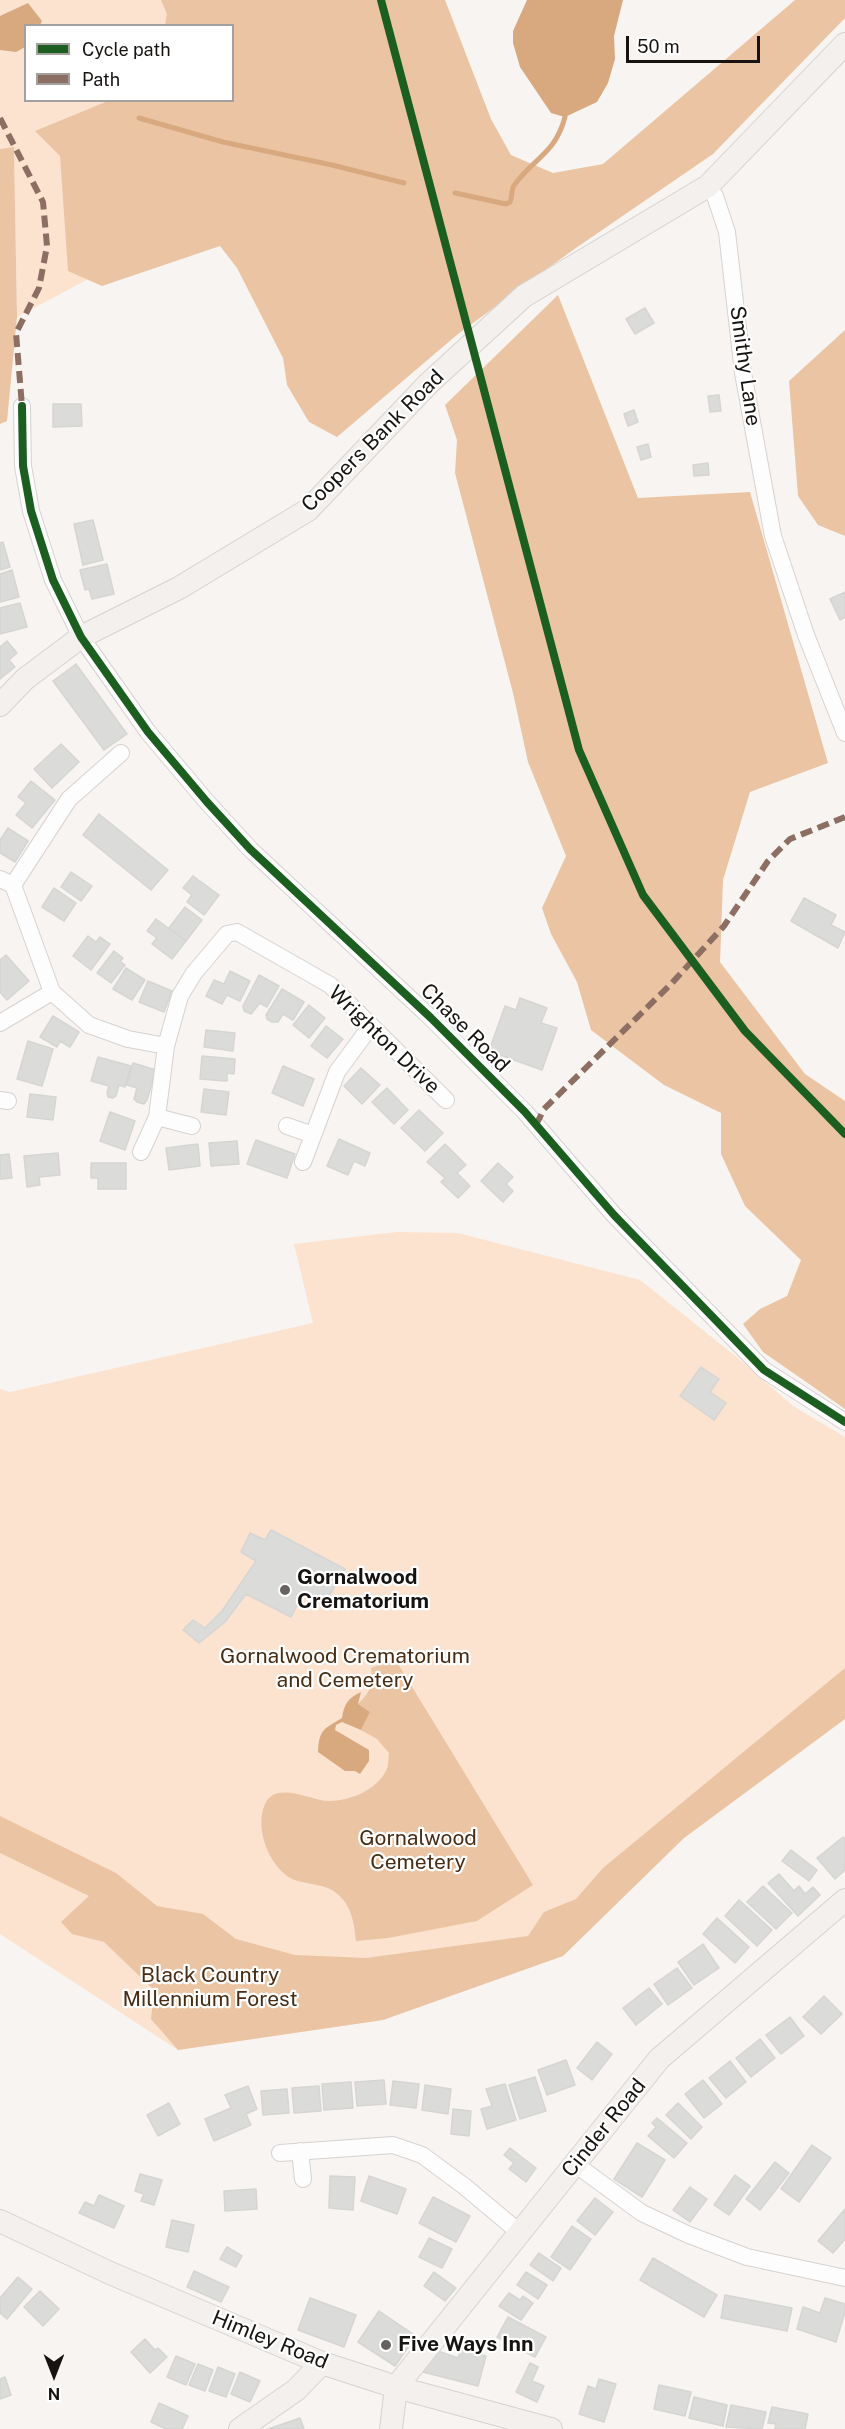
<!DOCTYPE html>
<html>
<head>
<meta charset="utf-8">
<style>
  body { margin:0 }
  #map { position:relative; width:845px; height:2429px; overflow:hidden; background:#f8f4f1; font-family:"Public Sans",sans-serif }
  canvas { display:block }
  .legend { position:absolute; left:24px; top:24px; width:210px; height:78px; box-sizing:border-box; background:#fff; border:2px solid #a2a1a0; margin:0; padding:8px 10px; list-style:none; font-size:18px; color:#161311 }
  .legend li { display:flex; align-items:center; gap:12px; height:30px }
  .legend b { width:30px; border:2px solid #a2a1a0 }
  .north { position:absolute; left:24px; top:2345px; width:60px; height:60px; -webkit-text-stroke:4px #fff; paint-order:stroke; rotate:180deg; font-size:16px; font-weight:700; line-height:24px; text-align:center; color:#161311 }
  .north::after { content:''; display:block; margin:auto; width:21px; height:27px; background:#161311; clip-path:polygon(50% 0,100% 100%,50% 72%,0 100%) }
  .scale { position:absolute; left:626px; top:36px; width:134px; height:27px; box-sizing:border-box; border:3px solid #161311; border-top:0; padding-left:8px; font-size:18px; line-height:21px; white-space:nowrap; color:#161311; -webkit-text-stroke:4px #fff; paint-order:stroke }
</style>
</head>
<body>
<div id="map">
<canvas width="845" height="2429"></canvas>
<ul class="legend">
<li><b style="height:8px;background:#1b5e20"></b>Cycle path</li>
<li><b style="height:8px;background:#8d6e63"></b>Path</li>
</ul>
<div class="north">N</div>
<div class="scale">50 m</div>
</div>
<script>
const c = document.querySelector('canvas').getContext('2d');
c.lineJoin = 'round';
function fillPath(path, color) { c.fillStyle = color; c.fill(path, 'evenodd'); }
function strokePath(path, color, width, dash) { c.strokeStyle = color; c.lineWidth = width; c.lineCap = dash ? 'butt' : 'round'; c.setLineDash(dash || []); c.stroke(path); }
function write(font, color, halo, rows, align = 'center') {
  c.font = font + ' "Public Sans",sans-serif'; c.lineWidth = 4.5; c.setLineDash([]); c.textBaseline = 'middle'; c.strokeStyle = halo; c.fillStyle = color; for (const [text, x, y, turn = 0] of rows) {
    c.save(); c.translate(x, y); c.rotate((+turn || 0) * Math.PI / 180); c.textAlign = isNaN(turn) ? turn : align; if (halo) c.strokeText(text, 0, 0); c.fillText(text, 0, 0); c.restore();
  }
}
fillPath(new Path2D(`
  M0,0h342l24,131 -349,186 -3,-169 -14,1zM26,26h206v74h-206z
  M397,1232l61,1 182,47 98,78 55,48 52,31v282l-161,119 -121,118 -180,64 -205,30 -178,-116v-545l10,3 303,-69 -19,-79z`), '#fbe3cf');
fillPath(new Path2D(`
  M161,0h284l46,119 20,36 42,18 50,-9 192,-164h50v18l-132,136 -140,96 -115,84 -121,103 -28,-15 -22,-37 -4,-27 -46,-90 -17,-22 -118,40 -34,-15 -8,-115 -25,-25 73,-30 124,-1v-74l-67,-1 2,-11z
  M14,147l3,170 -10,104 -7,3v-275z
  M558,295l80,203 112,-6 78,271 -78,29 -27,88 -3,82 85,112 40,27v308l-82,-57 -20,-28 17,-15 27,-13 14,-36 -56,-54 -24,-52v-41l-57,-28 -73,-55 -14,-48 -26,-48 -9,-26 24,-52 -38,-94 -15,-69 -58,-220 2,-33 -12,-35z
  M845,330v206l-27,-11 -20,-29 -9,-115z
  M395,1659l138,226 -56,36 -89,17 -32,3c-2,-20 -5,-39 -24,-51 -10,-6 -28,-6 -40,-11 -23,-12 -38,-51 -27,-75 11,-24 46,-3 64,-3 21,0 47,-11 57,-30 3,-5 2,-13 3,-18l-12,-14 -16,-9 9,-18 -12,-8c12,-12 15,-18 13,-36z
  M845,1668v51l-161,119 -121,118 -180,64 -205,30 -27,-31 3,-29 -50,-48 -32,-8 -11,-12 28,-26 -89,-43v-37l116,57 41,33 46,8 33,25 59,16 71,3 162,-22 16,-24 32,-13 27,-31z`), '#ebc5a3');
fillPath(new Path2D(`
  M527,0h96l-9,36 1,23 -7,24 -11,19 -32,15 -14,-4 -31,-46 -7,-24v-12z
  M28,3l14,18 -2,4 -14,1 -1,21 -9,5 -16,-2v-34z
  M361,1692l-3,12 12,8 -9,18 -19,-8 -6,3 -1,5 34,20v11l-9,13 -5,-3h-10l-27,-19c1,-23 6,-23 24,-34 2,-14 6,-20 19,-26z`), '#d8a97f');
strokePath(new Path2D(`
  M139,118l84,24 109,23 72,18
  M455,193l51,11 4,-2c3,-6 0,-12 5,-18 20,-27 40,-30 50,-67`), '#d8a97f', 5);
const building = new Path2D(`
  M645,308l9,15 -19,11 -9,-15z
  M719,395l2,16 -11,1 -2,-16z
  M53,404h28l1,22 -29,1z
  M634,410l4,12 -10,4 -4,-12z
  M648,444l3,13 -10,3 -4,-13z
  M708,463l1,12 -15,1 -1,-11z
  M93,520l10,40 -20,5 -9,-41z
  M3,542l7,25 -10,3v-27z
  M107,564l7,30 -22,5 -3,-10 -4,1 -5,-20z
  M12,570l7,27 -19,5v-28z
  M845,592v25l-5,3 -10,-21z
  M20,603l7,24 -27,7v-26z
  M7,641l10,12 -8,7 6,7 -15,12v-32z
  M76,664l51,70 -23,16 -51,-69z
  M61,744l18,18 -27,26 -18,-19z
  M31,781l24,19 -23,28 -16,-13 10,-12 -8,-6z
  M99,814l69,56 -17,20 -68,-55z
  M8,828l20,13 -13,21 -15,-9v-13z
  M71,872l21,14 -11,15 -20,-14z
  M193,876l26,19 -15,20 -17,-13 5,-7 -9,-7z
  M54,888l22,15 -12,18 -22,-14z
  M804,898l32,17 -5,10 14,7 -7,16 -47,-27z
  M185,907l17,13 -16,21 -17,-13z
  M156,919l30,22 -14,18 -20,-15 5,-6 -10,-7z
  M88,936l8,6 4,-5 10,7 -19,26 -18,-14z
  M114,951l9,7 -3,4 5,3 -14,18 -14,-10z
  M6,955l23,26 -22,19 -7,-8v-32z
  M126,968l19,12 -13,20 -19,-11z
  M230,971l20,10 -10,20 -13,-6 -5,9 -16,-8 8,-16 10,4z
  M259,975l20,11 -12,21 -7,-4 -9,11 -7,-3 -1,-5z
  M148,981l24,10 -8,21 -25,-10z
  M282,989l22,13 -11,18 -10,-6 -5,8h-6l-5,-3 -1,-4z
  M520,998l27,10 -6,15 16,5 -15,42 -53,-19 16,-45 11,4z
  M309,1005l16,13 -16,20 -16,-13z
  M53,1016l26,16 -9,15 -10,-6 -3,6 -17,-10z
  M326,1026l17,13 -16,19 -16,-12z
  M206,1030l29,3 -2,18 -29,-4z
  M28,1041l25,8 -11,37 -25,-7z
  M202,1056l33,3 -1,15 -7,-1v8l-27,-2z
  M98,1057l33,9 -6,21 -6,-2 -3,11 -3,2 -5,-1 -1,-4 2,-7 -18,-5z
  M133,1063l23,7 -9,30 -3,4 -7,-2 -3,-3 3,-11 -10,-3z
  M283,1066l31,13 -11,27 -31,-13z
  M361,1068l19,17 -18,19 -18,-18z
  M387,1088l21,22 -14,14 -22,-22z
  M204,1089l25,3 -3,23 -25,-3z
  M30,1094l26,3 -3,23 -26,-3z
  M419,1110l24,23 -18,18 -24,-23z
  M110,1112l25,9 -10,29 -25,-9z
  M339,1139l31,14 -5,13 -11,-5 -6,14 -21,-9z
  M256,1140l39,14 -8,24 -40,-14z
  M237,1141l2,23 -28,2 -2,-23z
  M198,1144l2,22 -31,4 -3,-22z
  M445,1144l21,21 -9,8 13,13 -12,12 -17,-16 4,-4 -18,-16z
  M58,1153l2,22 -21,2 1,8 -13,2 -3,-31z
  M9,1154l3,24 -12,1v-24z
  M91,1163h35v26h-28v-11h-7z
  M498,1163l15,14 -7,7 7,7 -10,11 -22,-21z
  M701,1367l18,12 -9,13 16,11 -12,17 -34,-24z
  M271,1530l74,39 -22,37 -20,-12 -12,23 -45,-23 -21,28 -26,21 -16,-13 10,-10 12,8 17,-17 34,-50 -15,-9 9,-19 15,7z
  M843,1837l2,2v31l-10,9 -18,-21z
  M791,1850l26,20 -8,11 -27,-20z
  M779,1874l15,17 5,-5 6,8 8,-7 7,8 -22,21 -30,-33z
  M763,1886l29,27 -16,16 -29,-27z
  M739,1900l33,30 -15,16 -32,-30z
  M717,1918l32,29 -14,16 -32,-29z
  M703,1944l16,24 -25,17 -16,-23z
  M677,1968l15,20 -24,17 -14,-21z
  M649,1988l13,16 -26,21 -13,-17z
  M824,1996l18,18 -21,20 -18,-17z
  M790,2017l14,19 -23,18 -15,-19z
  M760,2039l15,19 -24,19 -15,-19z
  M597,2042l15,12 -20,26 -15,-12z
  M566,2060l9,25 -28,10 -9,-25z
  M730,2061l16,21 -20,16 -17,-20z
  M535,2077l11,34 -26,8 -11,-34z
  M384,2080l2,24 -29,2 -2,-24z
  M703,2080l19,24 -18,14 -19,-24z
  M393,2081l26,3 -3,24 -26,-3z
  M351,2082l2,26 -29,2 -2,-26z
  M505,2084l11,36 -29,9 -6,-20 11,-3 -6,-17z
  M425,2085l26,4 -3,25 -26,-4z
  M248,2086l9,23 -11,5 5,11 -37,16 -9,-22 26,-11 -6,-13z
  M319,2086l2,25 -27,2 -2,-25z
  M287,2089l2,24 -26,2 -2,-24z
  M169,2103l11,21 -22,12 -11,-21z
  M678,2103l24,24 -11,12 -25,-24z
  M453,2109l18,2 -2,25 -18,-2z
  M657,2118l30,25 -13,15 -26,-22 8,-9 -4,-4z
  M637,2143l28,17 -23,37 -28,-18z
  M812,2145l19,13 -32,44 -18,-13z
  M510,2148l26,20 -10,14 -17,-13 5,-6 -10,-8z
  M775,2162l14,11 -29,37 -14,-11z
  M140,2174l22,6 -8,25 -13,-4 3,-7 -9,-3z
  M735,2175l15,11 -21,29 -15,-10z
  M330,2176l25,1 -2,33 -24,-2z
  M369,2176l37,13 -9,25 -36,-13z
  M690,2187l17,12 -17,23 -17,-12z
  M256,2189l1,20 -32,2 -1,-20z
  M99,2195l25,11 -10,22 -35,-15 6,-11 9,4z
  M433,2197l37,19 -14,26 -37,-19z
  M595,2198l18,14 -18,23 -18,-14z
  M845,2209v30l-12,14 -15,-12z
  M172,2220l22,5 -6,27 -22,-5z
  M572,2226l19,13 -21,31 -19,-13z
  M429,2238l23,11 -10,19 -23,-11z
  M227,2247l15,9 -6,11 -16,-8z
  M539,2253l22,15 -8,13 -23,-16z
  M653,2258l64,37 -13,22 -64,-37z
  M194,2271l35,16 -8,15 -34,-15z
  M434,2272l22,16 -11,13 -21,-15z
  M526,2272l21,13 -9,14 -21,-14z
  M18,2277l14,12 -25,30 -7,-6v-15z
  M40,2291l19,18 -16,17 -19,-19z
  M509,2293l11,7 3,-4 10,7 -12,17 -22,-14z
  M725,2295l67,13 -5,23 -66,-13z
  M310,2298l46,17 -12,32 -46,-17z
  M825,2298l20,6v8l-9,30 -39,-13 6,-22 17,6z
  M379,2311l37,25 -21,30 -37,-24z
  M508,2317l38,20 -11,20 -38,-20z
  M145,2339l10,11 3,-2 9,9 -17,16 -19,-21z
  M432,2349l26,9 3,-9 25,7 -8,30 -59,-15z
  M176,2356l19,8 -9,21 -19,-8z
  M530,2363l8,4 -6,14 12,5 -7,16 -21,-10z
  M198,2364l15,6 -8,21 -16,-6z
  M218,2367l17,7 -9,23 -17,-6z
  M240,2372l20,9 -10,21 -19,-8z
  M5,2377l6,18 -11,4v-20z
  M599,2379l17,5 -12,38 -25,-8 9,-28 8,3z
  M659,2385l32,7 -6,24 -31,-7z
  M694,2397l33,8 -4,21 -34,-8z
  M159,2403l29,13 -6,13h-16l-15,-7z
  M731,2405l35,7 -4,17 -36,-2z
  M772,2407l36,7 -3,15h-30l1,-5 -8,-1z
  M300,2418l4,11h-36z`);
fillPath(building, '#dbdcda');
strokePath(building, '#d5d5d4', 1.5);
const street = new Path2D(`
  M708,186l7,10 12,36 16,141 30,163 33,99 39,98
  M22,406l1,60 8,45 22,69 28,57 67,95 59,70 43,47 181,169 94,94 89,103 150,155 81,52
  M0,879l13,6 39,107 37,33 39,14 38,7
  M13,885l56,-86 52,-46
  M0,1023l52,-31
  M0,1100l8,1
  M157,1117l35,9
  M287,1126l26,9
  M141,1152l16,-35 9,-71 14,-50 14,-23 33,-39 10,-2 93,53 116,115
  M303,1162l34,-90 33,-45
  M300,2151l3,28
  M280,2153l113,-8 29,10 42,31 55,46
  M575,2164l67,49 47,22 58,22 98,21`);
const secondary = new Path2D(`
  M0,705l25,-26 56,-42 98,-49 129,-78 121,-127 95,-87 184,-110 137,-142
  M0,2221l110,52 212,90 74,24 155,42
  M396,2387l263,-328 186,-159
  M240,2429l56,-39 26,-27
  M391,2429l5,-42`);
strokePath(street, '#d5d2d0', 18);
strokePath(secondary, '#d5d2d0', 24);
strokePath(street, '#fefdfd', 16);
strokePath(secondary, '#f3f0ee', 22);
strokePath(new Path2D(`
  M0,118l43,84 4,44 -8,42 -23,45 6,73
  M536,1125l8,-16 128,-126 52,-57 44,-65 22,-22 55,-22`), '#8d6e63', 6, [12, 6]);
strokePath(new Path2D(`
  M381,0l198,750 64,145 102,136 100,103
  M22,406l1,60 8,45 22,69 28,57 67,95 59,70 43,47 181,169 94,94 89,103 150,155 81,52`), '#1b5e20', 8);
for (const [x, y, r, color] of [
  [285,1590,6,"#65625f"],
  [386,2345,6,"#65625f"]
]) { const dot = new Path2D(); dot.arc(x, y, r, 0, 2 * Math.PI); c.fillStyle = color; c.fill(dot); strokePath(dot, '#fff', 2); }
write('21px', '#161311', '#fff', [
  ["Smithy Lane",745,366,82],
  ["Coopers Bank Road",373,441,-45],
  ["Chase Road",465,1028,45],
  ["Wrighton Drive",384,1040,44],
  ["Cinder Road",604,2128,-51],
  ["Himley Road",270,2340,22]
]);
write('bold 21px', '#161311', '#fff', [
  ["Gornalwood",297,1578],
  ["Crematorium",297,1602],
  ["Five Ways Inn",398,2345]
], 'left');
write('21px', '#482c13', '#fff', [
  ["Gornalwood Crematorium",345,1657],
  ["and Cemetery",345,1681],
  ["Gornalwood",418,1839],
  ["Cemetery",418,1863],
  ["Black Country",210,1976],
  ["Millennium Forest",210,2000]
]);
</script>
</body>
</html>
